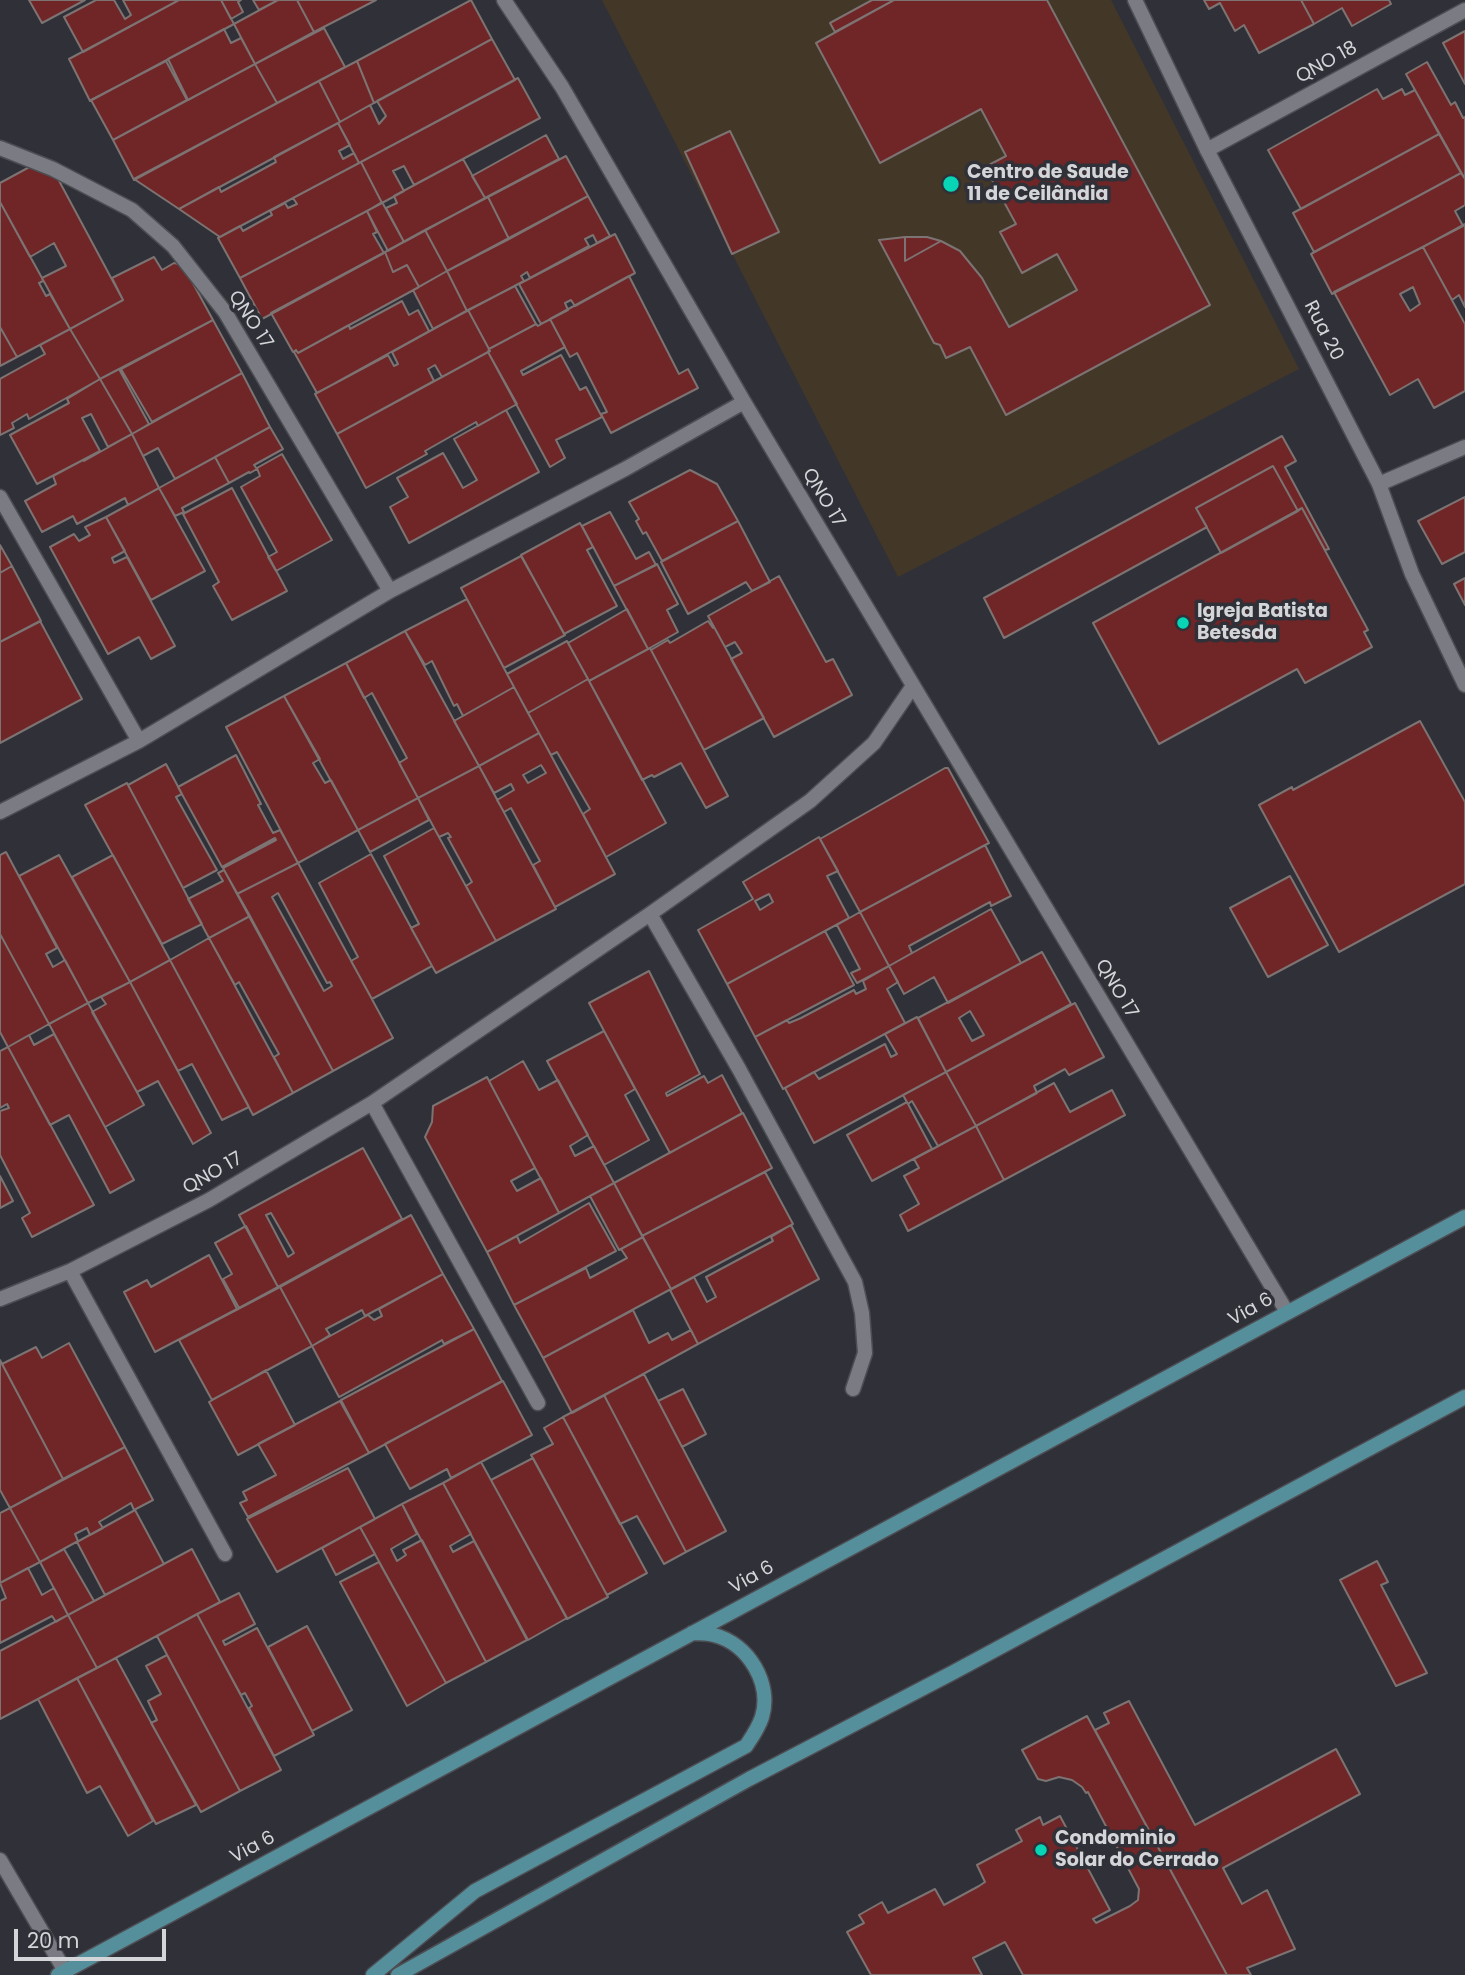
<!DOCTYPE html>
<html>
<head>
<meta charset="utf-8">
<style>
  body { margin:0 }
  #map { position:relative; width:1465px; height:1975px; overflow:hidden; background:#303138; font-family:Poppins,sans-serif }
  canvas { display:block }
  .scale { position:absolute; left:14px; top:1929px; width:152px; height:32px; box-sizing:border-box; border:4px solid #d4d5d9; border-top:0; padding-left:9px; font-size:21px; line-height:24px; white-space:nowrap; color:#d4d5d9; -webkit-text-stroke:5px #303138; paint-order:stroke }
</style>
</head>
<body>
<div id="map">
<canvas width="1465" height="1975"></canvas>
<div class="scale">20 m</div>
</div>
<script>
const c = document.querySelector('canvas').getContext('2d');
c.lineJoin = 'round';
function fillPath(path, color) { c.fillStyle = color; c.fill(path, 'evenodd'); }
function strokePath(path, color, width, dash) { c.strokeStyle = color; c.lineWidth = width; c.lineCap = dash ? 'butt' : 'round'; c.setLineDash(dash || []); c.stroke(path); }
function write(font, color, halo, rows, align = 'center') {
  c.font = font + ' Poppins,sans-serif'; c.lineWidth = 7; c.setLineDash([]); c.textBaseline = 'middle'; c.strokeStyle = halo; c.fillStyle = color; for (const [text, x, y, turn = 0] of rows) {
    c.save(); c.translate(x, y); c.rotate((+turn || 0) * Math.PI / 180); c.textAlign = isNaN(turn) ? turn : align; if (halo) c.strokeText(text, 0, 0); c.fillText(text, 0, 0); c.restore();
  }
}
fillPath(new Path2D(`
  M602,0h509l188,369 -401,208z`), '#433728');
const building = new Path2D(`
  M29,0h56l-43,23z
  M96,0h18l11,19 6,-4 -8,-15h56l-96,52 -19,-35z
  M179,0h42l13,24 -144,77 -21,-42z
  M221,0h20l-3,2 5,10 -12,7z
  M253,0h25l-19,10z
  M278,0h19l17,32 -59,32 -21,-40z
  M297,0h79l-62,32z
  M471,0l21,39 -118,64 -17,-42z
  M872,0h22l-59,32 -5,-9z
  M894,0h153l163,305 -204,110 -36,-68 -24,11 -6,-13 -6,-2 -55,-103 26,-3v24l36,-20 19,10 22,27 27,49 68,-37 -20,-36 -35,19 -22,-41 16,-8 -31,-57 21,-11 -25,-47 -101,54 -64,-120z
  M1204,0h97l13,24 -55,29 -15,-28 -9,6 -15,-28 -11,6z
  M1301,0h88l2,4 -39,22 -10,-18 -28,16z
  M324,28l21,39 -68,36 -22,-39z
  M224,29l7,14 10,-5 14,26 -67,36 -20,-41z
  M1465,31v53l-22,-41z
  M492,39l23,41 -156,83 -21,-40 32,-18 9,19 7,-8 -9,-15z
  M166,61l21,39 -74,40 -22,-40z
  M357,61l17,42 -34,19 -21,-41z
  M1427,62l24,43 4,-3 8,16 2,-1v62l-59,-105z
  M255,64l22,39 -143,77 -21,-40z
  M518,78l22,40 -126,67 -10,-19 -11,5 11,20 -22,12 -21,-41z
  M319,81l21,41 -161,87 -45,-30z
  M1377,89l6,10 19,-10 3,6 10,-5 24,44 -138,75 -33,-59z
  M338,123l12,22 -11,6 4,8 11,-6 5,10 -49,26 -90,48 -41,-28 40,-22 2,5 55,-30 -2,-5z
  M730,131l49,101 -47,22 -47,-102z
  M1439,134l22,39 -147,79 -21,-39z
  M546,135l13,24 -74,39 -13,-22z
  M566,156l22,40 -79,43 -21,-42z
  M463,159l22,39 -81,44 -18,-34 11,-5 -3,-7z
  M361,162l21,41 -142,75 -22,-40 22,-12 3,5 29,-16 -2,-4 15,-8 3,5 9,-4 -4,-6z
  M35,164l22,13 66,123 -53,29 -28,-51 24,-12 -12,-23 -24,14 -30,-55v-19z
  M1461,173l4,6v26l-10,6 8,15 -131,68 -21,-40z
  M588,196l22,40 -13,7 -4,-8 -8,4 4,7 -59,32 -3,-6 -6,4 3,5 -57,30 -20,-40z
  M488,197l21,42 -62,32 -22,-41z
  M0,202l42,76 1,3 -4,2 7,13 4,-2 20,35 -53,28 -17,-30z
  M382,202l22,40 -16,9 -21,-40z
  M367,211l10,21 -4,2 11,19 -122,66 -22,-41z
  M1465,224v83l-6,-12 -7,5 -29,-53z
  M425,230l22,41 -28,16 -12,-22 -14,7 -8,-20z
  M615,234l20,39 -60,33 -4,-6 -6,3 3,7 -27,14 -22,-40z
  M905,237h22l14,4 -36,20z
  M1423,247l42,77v67l-31,17 -16,-29 -28,16 -56,-103zM1413,287l7,17 -10,7 -10,-17z
  M385,252l8,20 14,-7 12,22 -121,66 -2,-3 -3,2 -22,-39z
  M154,257l8,13 12,-7 9,2 30,55 -113,59 -30,-50 53,-29 -11,-22z
  M447,271l20,40 -34,18 -20,-39z
  M629,276l50,98 9,-5 10,19 -87,45 -10,-19 6,-2 -30,-59 -7,4 -20,-38z
  M515,286l21,38 -47,25 -21,-39z
  M402,301l7,14 9,-5 11,21 -112,62 -23,-41 2,-2 2,3 51,-28 1,4z
  M468,310l22,41 -48,26 -7,-12 -7,4 6,12 -97,53 -22,-40 73,-39 6,11 4,-2 -6,-12z
  M550,319l15,28 -44,24 2,4 38,-20 19,35 6,-3 16,30 -46,23 9,18 -15,9 -62,-115 1,-3 47,-25 2,2z
  M213,320l29,53 -90,49 -31,-53z
  M0,327l17,30 -17,9z
  M70,329l30,50 -71,40 -2,-5 -15,9 2,5 -14,7v-56l45,-25 -5,-9z
  M488,352l29,52 -39,22 -2,-4 -51,29 2,3 -61,34 -29,-54z
  M119,369l30,55 -17,10 -32,-55z
  M242,373l28,54 -95,52 -17,-31 -15,8 -11,-22z
  M100,379l32,55 -24,13 -17,-33 -9,4 18,33 -63,33 -27,-49 59,-32 -2,-4z
  M506,410l33,62 -130,71 -19,-36 18,-10 -11,-19 46,-25 20,35 14,-8 -23,-41z
  M270,427l13,22 -29,16 3,4 -7,4 -1,-1 -20,11 -14,-26z
  M132,434l27,54 -31,17 -3,-7 -48,26 -4,-8 -31,16 -17,-31 31,-17 -3,-8 30,-16 1,1z
  M1282,436l14,25 -11,6 44,82 -4,1 -23,-42 -4,3 -25,-45 -77,42 11,19 -203,111 -20,-40z
  M282,454l50,86 -56,31 -8,-14 9,-5 -36,-65 19,-11 -3,-8z
  M215,457l14,26 -47,25 2,4 -9,4 -16,-28z
  M1273,466l25,45 -77,42 -25,-45z
  M690,470l27,14 21,37 -76,40 -16,-29 -3,2 -7,-13 3,-2 -10,-17z
  M159,488l46,83 -54,29 -45,-83z
  M232,488l55,103 -55,29 -19,-34 6,-4 -36,-68z
  M1465,497v55l-23,12 -24,-43z
  M1302,508l66,122 -4,2 8,15 -67,36 -8,-14 -138,75 -66,-121z
  M610,512l26,47 13,-7 7,13 -42,21 -32,-60z
  M106,517l19,34 -13,7 2,5 13,-6 48,89 -24,13 -12,-22 -31,17 -58,-107 24,-13 5,7 11,-6 -5,-8z
  M738,521l32,61 -18,9 -6,-9 -58,32 -27,-52z
  M580,523l13,24 -6,3 30,56 -53,28 -43,-79z
  M0,545l12,21 -12,7z
  M521,556l44,79 -61,33 -43,-80z
  M657,564l21,40 -11,6 11,22 -30,17 -34,-63z
  M12,566l29,55 -41,21v-69z
  M779,576l47,86 7,-3 19,36 -78,42 -43,-78 11,-6 -7,-11 -10,5 -17,-31z
  M1465,578v27l-11,-21z
  M467,599l47,88 -51,29 -6,-12 -3,2 -22,-45 -7,4 -20,-34z
  M627,609l21,40 -59,32 -21,-38z
  M40,621l42,78 -82,44v-101z
  M708,621l5,7 1,-1 50,91 -60,32 -53,-100 17,-10 2,3z
  M405,631l74,135 -61,32 -19,-35 8,-5 -35,-65 -8,5 -18,-35z
  M567,641l21,38 -60,34 -21,-39z
  M650,648l78,148 -22,12 -25,-45 -27,14 -2,-2 -10,5 -53,-99z
  M346,663l72,135 -60,32 -74,-134z
  M588,679l78,144 -60,34 -23,-43 7,-5 -33,-57 -6,3 -23,-42z
  M514,687l25,46 -60,33 -25,-45z
  M284,696l36,63 -7,4 12,20 6,-3 27,50 -60,33 -72,-136z
  M1420,721l45,81v82l-126,68 -80,-147 33,-18 1,3z
  M539,733l76,141 -60,33 -22,-42 7,-4 -29,-53 -7,4 -7,-12 17,-10 -3,-6 -17,9 -15,-27zM541,765l5,8 -18,10 -5,-8z
  M236,755l25,49 -3,1 15,28 7,-3 18,33 -61,31 -14,-26 53,-28 -1,-2 -53,29 -44,-80z
  M166,764l16,30 -6,3 41,73 -34,18 -55,-103z
  M479,766l77,143 -60,32 -30,-55 6,-4 -24,-44 3,-1 -3,-4 -9,4 -21,-39z
  M945,768h3l41,75 -129,69 -40,-73z
  M127,783l75,141 -40,20 -77,-139z
  M418,798l11,22 -59,32 -12,-22z
  M434,828l62,113 -60,32 -25,-45 8,-4 -35,-68z
  M819,837l19,34 -11,5 22,42 -122,66 -29,-54 55,-31 -10,-17zM769,894l4,8 -13,8 -5,-9z
  M985,845l26,51 -20,10 -1,-4 -81,44 3,7 -23,13 -29,-54z
  M6,852l51,96 -11,6 7,13 12,-7 23,43 -39,21 -49,-90v-79z
  M371,854l61,112 -60,33 -21,-38 7,-4 -39,-74z
  M59,855l71,127 -42,21 -69,-127z
  M113,855l57,105 -40,22 -58,-105z
  M298,863l95,175 -60,33 -96,-177zM278,893l49,90 3,-1 2,4 -8,5 -52,-94z
  M224,870l26,46 -41,22 -21,-39 35,-18 -5,-8z
  M1290,876l38,69 -60,32 -38,-69z
  M991,909l30,54 -73,40 -14,-26 -30,17 -15,-28z
  M860,912l29,54 -32,17 -6,-10 9,-4 -23,-44z
  M250,916l83,155 -40,22 -19,-36 5,-3 -40,-72 -4,3 -26,-47z
  M825,931l29,54 -99,52 -28,-53z
  M0,934l49,90 -41,23 -8,-15z
  M209,938l84,155 -40,22 -83,-155z
  M1042,952l29,52 -125,68 -28,-54zM970,1011l14,24 -12,6 -13,-23z
  M170,960l79,147 -27,13 -30,-56 -14,7 -48,-89z
  M889,966l9,16 -11,7 18,34 -122,66 -28,-52 32,-17 2,3 12,-5 53,-28 2,4 10,-5 -3,-8z
  M649,971l51,103 -34,19 1,3 37,-20 4,7 14,-8 20,38 -72,40 -81,-150z
  M130,982l81,151 -18,11 -35,-63 -21,11 -45,-80 14,-8 -5,-7z
  M88,1003l56,102 -39,22 -56,-103z
  M1075,1003l29,54 -35,18 -4,-6 -31,17 3,7 -61,33 -30,-54z
  M917,1017l29,55 -132,71 -29,-55 29,-16 5,7 66,-35 6,13 6,-3 -12,-20z
  M604,1031l31,58 -10,6 24,45 -45,25 -57,-104z
  M54,1034l80,146 -24,13 -41,-78 -19,10 -42,-78 21,-12 5,10z
  M8,1047l86,158 -62,32 -10,-19 8,-5 -30,-58v-44l9,-3 -2,-4 -7,4v-57z
  M523,1061l16,29 19,-10 30,55 -18,11 5,10 19,-10 20,37 -55,30 -70,-132z
  M946,1072l30,54 -38,20 -26,-45 -4,3 -5,-9z
  M487,1077l48,91 -24,13 6,10 24,-13 18,35 -72,39 -62,-115 7,-15 1,-16z
  M1054,1083l16,29 42,-22 13,25 -121,65 -28,-54z
  M907,1102l25,47 -60,32 -25,-46z
  M743,1113l29,55 -130,68 -28,-53z
  M976,1126l28,54 -96,51 -8,-16 19,-11 -15,-28 15,-8 -5,-9z
  M363,1148l39,71 -124,68 -39,-72zM271,1213l23,40 -6,4 -22,-42z
  M765,1172l28,52 -122,65 -29,-53z
  M0,1176l13,25 -13,7z
  M614,1183l29,54 -24,13 -29,-54z
  M589,1203l27,48 -102,54 -27,-53 30,-16 3,7z
  M411,1215l32,59 -78,42 -3,-6 -36,19 4,6 -18,11 -32,-59z
  M791,1225l28,54 -121,65 -28,-54 24,-13 13,25 9,-5 -10,-20 67,-36 -2,-4z
  M246,1226l32,61 -39,21 -16,-29 9,-5 -17,-31z
  M643,1237l28,52 -128,69 -29,-53 72,-37 4,10 37,-20 -6,-9z
  M209,1255l28,54 -82,43 -31,-60 23,-12 4,7z
  M443,1274l31,55 -30,15 -2,-4 -103,57 -27,-51 56,-31 6,5 8,-4 -3,-7z
  M280,1287l32,59 -100,54 -33,-60z
  M633,1310l16,33 19,-10 4,7 19,-10 7,14 -126,69 -29,-55z
  M474,1329l28,52 -133,72 -28,-53z
  M69,1343l56,104 -62,32 -61,-115 34,-17 6,11z
  M0,1360l63,119 -53,29 -10,-18z
  M266,1370l29,55 -57,30 -29,-53z
  M644,1374l82,157 -40,21 -82,-157z
  M503,1381l29,54 -81,43 -4,-9 -37,20 -25,-45z
  M683,1389l23,45 -24,13 -24,-46z
  M604,1395l82,157 -22,12 -27,-48 -17,8 -57,-107z
  M340,1401l29,52 -121,64 -8,-14 7,-3 -4,-8 33,-17 -18,-31z
  M563,1417l84,156 -40,22 -76,-140 22,-11 -9,-16z
  M125,1447l28,53 -19,10 -3,-7 -32,19 4,6 -13,7 -3,-7 -12,6 3,7 -38,21 -30,-54z
  M533,1458l75,139 -41,22 -76,-139z
  M481,1462l86,156 -39,22 -85,-157z
  M348,1468l27,51 -98,53 -30,-53z
  M443,1483l28,51 -21,12 3,6 21,-11 53,99 -41,22 -84,-158z
  M402,1504l15,30 -26,15 6,12 9,-6 -3,-5 19,-10 64,122 -40,21 -86,-156z
  M10,1508l30,54 -40,21v-70z
  M135,1510l29,54 -59,31 -28,-53z
  M360,1527l15,27 -39,21 -14,-27z
  M64,1549l30,52 -26,14 -28,-53z
  M192,1549l28,53 -123,66 -29,-53z
  M1377,1561l11,21 -7,3 46,88 -31,13 -56,-106z
  M379,1562l67,121 -39,23 -67,-124z
  M28,1568l14,27 12,-7 14,27 -12,7 -4,-6 -52,27v-42l6,-3 -6,-15z
  M239,1593l16,31 -32,17 2,4 32,-17 57,107 -40,21 -25,-48 3,-2 -7,-13 -4,2 -44,-81z
  M197,1614l84,156 -41,21 -83,-155z
  M68,1615l29,53 -97,51v-68z
  M307,1626l45,84 -40,21 -44,-84z
  M167,1655l73,136 -39,21 -50,-89 6,-3 -9,-19 13,-7 -15,-28z
  M116,1658l80,147 -40,19 -79,-146z
  M77,1678l76,143 -25,15 -28,-50 -13,7 -49,-94z
  M1129,1701l66,124 141,-76 24,45 -137,74 19,36 25,-14 28,59 -48,19 4,7h-24l-132,-245 14,-7 -5,-10z
  M1087,1716l140,259h-204l-18,-33 -32,16 9,17h-111l-24,-43 17,-9 -5,-8 23,-13 6,11 47,-24 9,16 35,-19 6,-4 -8,-17 45,-24 -6,-11 24,-13 3,8 17,-9 50,94 -17,9 3,4 34,-17 8,-6 1,-11 -51,-97 -2,1 -4,-6 -10,-7 -13,-3 -13,4 -8,-2 -16,-29z`);
fillPath(building, '#702527');
strokePath(building, '#7c7372', 2);
const minor = new Path2D(`
  M504,0l58,87 182,315 543,910
  M0,148l53,21 79,41 41,36 52,66 165,279
  M1207,150l258,-140
  M1379,484l86,-37
  M0,497l139,244
  M0,812l139,-71 251,-150 235,-122 119,-67
  M650,914l89,155 116,213 7,31 3,40 -12,36
  M372,1103l166,300
  M70,1271l155,283
  M0,1299l70,-28 139,-71 163,-97 278,-189 160,-113 64,-58 39,-57
  M0,1860l65,111`);
const tertiary = new Path2D(`
  M1135,0l72,150 172,334 33,90 53,111`);
const secondary = new Path2D(`
  M58,1975l1407,-758
  M373,1975l102,-84 271,-145c6,-9 12,-17 16,-29 10,-33 -13,-73 -48,-82 -6,-2 -15,-2 -22,-2
  M398,1975l351,-196 203,-106 513,-276`);
strokePath(minor, '#4d4e53', 17);
strokePath(tertiary, '#4d4e53', 17);
strokePath(secondary, '#4d4e53', 17);
strokePath(minor, '#7a7b83', 14);
strokePath(tertiary, '#7a7b83', 14);
strokePath(secondary, '#568f9c', 14);
for (const [x, y, r, color] of [
  [951,184,9,"#08d5b5"],
  [1183,623,7,"#08d5b5"],
  [1041,1850,7,"#08d5b5"]
]) { const dot = new Path2D(); dot.arc(x, y, r, 0, 2 * Math.PI); c.fillStyle = color; c.fill(dot); strokePath(dot, '#303138', 2.5); }
write('19px', '#d4d5d9', '#303138', [
  ["QNO 18",1327,63,-29],
  ["QNO 17",250,320,57],
  ["Rua 20",1323,331,63],
  ["QNO 17",823,498,59],
  ["QNO 17",1116,989,59],
  ["QNO 17",213,1174,-30],
  ["Via 6",1251,1310,-29],
  ["Via 6",752,1578,-29],
  ["Via 6",253,1848,-28]
]);
write('bold 19px', '#d4d5d9', '#303138', [
  ["Centro de Saude",967,173],
  ["11 de Ceilândia",967,195],
  ["Igreja Batista",1197,612],
  ["Betesda",1197,634],
  ["Condominio",1055,1839],
  ["Solar do Cerrado",1055,1861]
], 'left');
</script>
</body>
</html>
